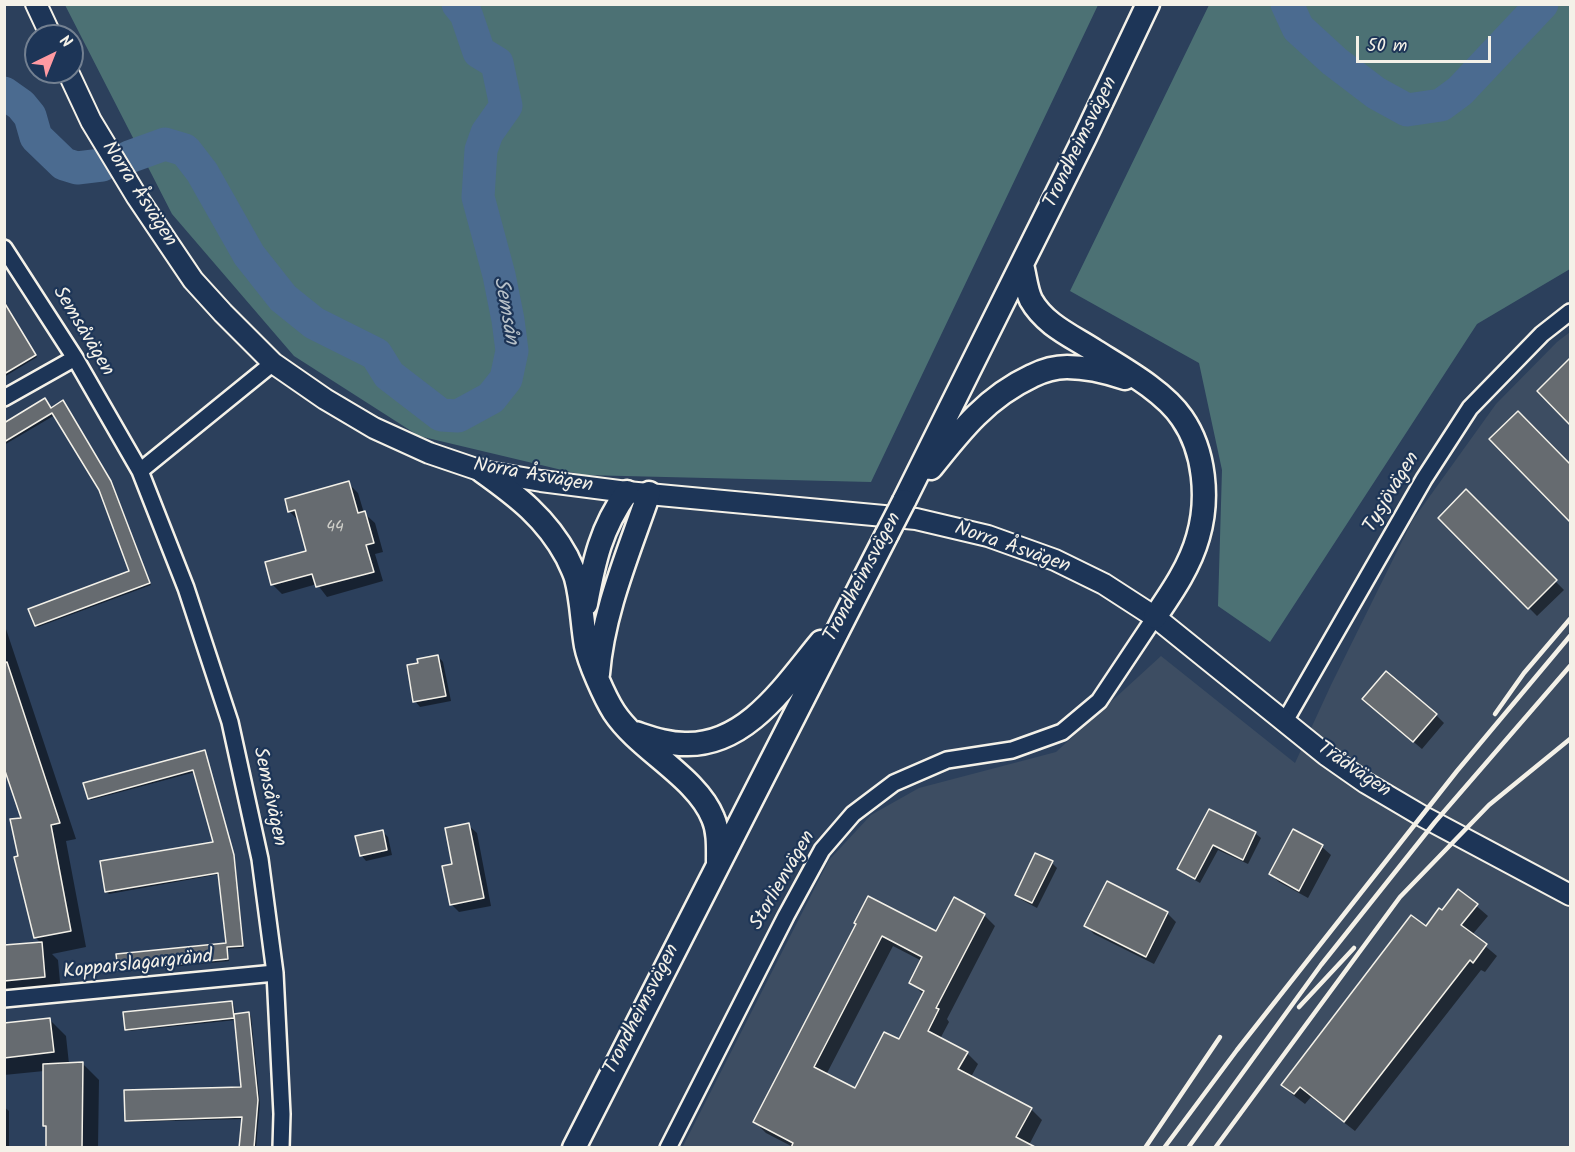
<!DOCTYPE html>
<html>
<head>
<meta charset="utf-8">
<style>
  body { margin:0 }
  #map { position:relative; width:1575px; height:1152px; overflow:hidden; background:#2c405c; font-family:Kalam,sans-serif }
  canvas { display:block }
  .frame { position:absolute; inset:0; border:6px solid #f4f1e8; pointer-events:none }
  .north { position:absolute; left:24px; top:24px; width:60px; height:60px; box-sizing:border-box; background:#1d3557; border:2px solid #738091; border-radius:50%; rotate:43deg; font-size:16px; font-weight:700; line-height:24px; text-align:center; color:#f4f1e8 }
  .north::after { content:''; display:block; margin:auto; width:21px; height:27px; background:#ff9aa2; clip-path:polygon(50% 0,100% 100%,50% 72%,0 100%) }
  .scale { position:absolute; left:1356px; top:36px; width:135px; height:27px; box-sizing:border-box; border:3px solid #f4f1e8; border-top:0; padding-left:8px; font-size:18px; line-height:21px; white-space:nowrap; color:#f4f1e8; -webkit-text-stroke:4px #1d3557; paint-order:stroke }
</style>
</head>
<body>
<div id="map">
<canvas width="1575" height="1152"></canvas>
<div class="frame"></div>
<div class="north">N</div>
<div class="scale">50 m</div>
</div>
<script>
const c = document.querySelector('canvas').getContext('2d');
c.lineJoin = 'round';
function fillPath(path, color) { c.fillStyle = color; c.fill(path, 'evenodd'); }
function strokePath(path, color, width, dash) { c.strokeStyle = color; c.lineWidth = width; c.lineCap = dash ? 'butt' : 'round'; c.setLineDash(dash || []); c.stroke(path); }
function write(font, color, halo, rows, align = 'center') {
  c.font = font + ' Kalam,sans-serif'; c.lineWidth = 4.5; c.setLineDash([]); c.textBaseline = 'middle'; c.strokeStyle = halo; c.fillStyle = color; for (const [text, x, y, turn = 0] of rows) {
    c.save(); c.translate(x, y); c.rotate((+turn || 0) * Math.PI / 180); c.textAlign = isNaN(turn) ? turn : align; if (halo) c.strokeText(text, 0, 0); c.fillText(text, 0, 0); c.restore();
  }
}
fillPath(new Path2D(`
  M1570,332v815l-888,1 147,-288 42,-45 48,-27 137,-36 105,-96 134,107 36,-78 81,-164 84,-117 61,-62z`), '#3d4d62');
fillPath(new Path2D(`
  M65,5h1033l-227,477 -288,-7 -164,-39 -125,-80 -122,-142z
  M1209,5h361v264l-93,55 -207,318 -52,-36 4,-136 -23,-107 -129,-72z`), '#4c7174');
fillPath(new Path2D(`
  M4,300l33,57 -33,20z
  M1566,364l4,5v54l-31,-32z
  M64,404l49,81 38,100 -113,42 -2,-2 95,-53 -31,-83 -45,-74 -51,30v-19z
  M1518,413l52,53v54l-79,-81z
  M348,483l10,10 6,20 11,10 8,29 -8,2 8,27 -56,16 -10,-13 -35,10 -10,-10 36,-32 -9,-31 -10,-10z
  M1466,491l98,99 -27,26 -97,-98z
  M4,623l72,216 -10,2 20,106 -34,7 6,6 3,33 -57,5v-51l37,-4 -6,-6 -15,-80 3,-38 -19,-55z
  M438,656l5,6 8,39 -31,6 -5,-6 5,-37z
  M1372,707l64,8 8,8 -22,26z
  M204,752l2,2 29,105 9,89 -16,1 1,12 -107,11 -3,-2 108,-26 -7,-70 -111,20 -3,-2 108,-49 -19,-71 -104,28 -2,-2z
  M1209,811l46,22 6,5 -13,26 -30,-14 -18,33 -16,-9 -5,-5z
  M468,825l9,8 14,73 -32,6 -8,-8 3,-39z
  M1293,831l29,16 9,8 -23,43 -29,-16 -9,-8z
  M383,832l5,5 4,18 -26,6 -5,-6z
  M1052,863l5,5 -20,40 -15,-8 -6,-5z
  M1459,891l29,25 -16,19 25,21 -12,16 -4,-2 -126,161 -44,-34 -6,7 -12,-9 -10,-11 159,-172z
  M1167,913l9,9 -22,42 -60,-30 -8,-8z
  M984,915l11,11 -48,93 2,3 -9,17 27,14 11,11 -7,13 60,32 11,11 -13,25 -236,2 -27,-14 -11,-11 102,-198 80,9zM893,946l29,15 -11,21 13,13 -24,46 -45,49 -29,-15z
  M232,1003l2,2 1,10 14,-1 2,2 9,87 -4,45h-15l2,-29 -115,3 -2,-2 117,-32 -7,-68 -108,11 -2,-2z
  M50,1020l16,16 3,28 13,-1 17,17 -1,68h-50v-20l-3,-3 -1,-54 -40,4v-51z
  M4,1107l5,4v37h-5z`), '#0007');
strokePath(new Path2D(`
  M1287,4l11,24 36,33 42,32 31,17 34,-5 19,-14 82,-87
  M4,93l17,12 9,11 6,21 28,27 13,4 25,-3
  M129,157l36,-13 20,6 17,22 47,83 34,43 31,25 62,31 13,21 52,40 17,1 33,-18 15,-19 6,-28 -4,-31 -9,-45 -21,-78 3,-47 6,-17 19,-27 -9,-43 -18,-11 -13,-38 -8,-10`), '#4b6b90', 33);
const building = new Path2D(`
  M4,302l32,53 -32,19z
  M1570,358v67l-33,-34z
  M45,398l6,10 12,-8 48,81 39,102 -115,43 -7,-17 101,-38 -30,-81 -47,-77 -48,29v-19z
  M1518,411l52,53v58l-81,-83z
  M349,481l9,32 7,-2 9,32 -8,2 8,27 -58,15 -4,-13 -41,11 -6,-23 41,-11 -11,-41 -7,2 -3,-13z
  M1466,489l91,91 -29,29 -90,-91z
  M438,655l8,41 -33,6 -6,-37 11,-2 -1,-4z
  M7,662l53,161 -9,2 20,106 -37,7 -20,-81 4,-1 -8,-37 11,-1 -17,-50v-105z
  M1386,671l51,43 -24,28 -51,-43z
  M205,750l29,105 9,91 -16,1 1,12 -110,11 -2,-16 110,-11 -8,-70 -113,19 -5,-31 113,-19 -20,-72 -105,29 -5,-16z
  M1209,809l47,23 -13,28 -30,-15 -18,34 -18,-10z
  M469,823l15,75 -34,7 -8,-39 10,-2 -7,-36z
  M1293,829l30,16 -24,46 -30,-17z
  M383,830l4,20 -27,6 -5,-20z
  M1035,853l18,8 -21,42 -17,-8z
  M1107,881l61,31 -22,45 -62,-31z
  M1458,889l20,15 -17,21 26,19 -14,19 -3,-3 -126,162 -44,-35 -6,7 -13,-9 130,-170 15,11 13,-18 3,2z
  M868,896l68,35 18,-34 31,17 -49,94 3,1 -11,22 40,21 -10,17 74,39 -16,29 21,11h-246l2,-5 -40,-21 103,-198 -2,-1zM882,936l40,21 -13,26 15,8 -25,48 -15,-7 -29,56 -41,-21z
  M42,942l3,35 -41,4v-36z
  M232,1001l2,17 -109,12 -2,-18z
  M249,1012l9,88 -4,48h-15l3,-31 -117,4 -1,-31 117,-3 -7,-73z
  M50,1018l4,34 -50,6v-35z
  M83,1062l-1,86h-36v-22h-3v-62z`);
fillPath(building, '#666b70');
strokePath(building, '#f4f1e8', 1.5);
const minor = new Path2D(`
  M4,248l71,110 65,113 46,117 44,134 30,137 15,114 7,141 -1,34
  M4,398l71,-40
  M140,471l133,-108
  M1285,721l139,-242 46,-71 72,-74 28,-22
  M4,999l271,-26
  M668,1148l118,-232 36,-66 31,-36 41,-31 53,-23 65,-10 50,-18 37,-31 56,-84`);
const tertiary = new Path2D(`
  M36,4l15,32
  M68,72l23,49 46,76 56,83 30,33 50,50 52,36 49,29 55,25 53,18 59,10 86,11 289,27 72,17 67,24 49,24 51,33 171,138 40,28 56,33 148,79`);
const secondary = new Path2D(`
  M1022,265c3,11 4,25 9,35 14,25 41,36 64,51 27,17 69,40 87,67 23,33 27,81 16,119 -8,29 -26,55 -43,80
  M931,468c30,-38 56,-71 101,-92 10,-5 23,-9 35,-9 19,0 40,5 58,11
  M482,471c35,25 64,47 85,86 3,7 7,14 9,21 6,22 6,45 10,68 3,16 19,52 28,66 25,38 83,65 99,106 6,14 5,30 5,45
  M904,501l181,-364 63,-133
  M586,604c8,-43 15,-76 41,-112
  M598,674c5,-63 31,-122 51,-181
  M635,733c16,5 32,11 50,11 62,2 101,-60 136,-102
  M574,1148l313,-614`);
strokePath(minor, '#f4f1e8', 20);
strokePath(tertiary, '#f4f1e8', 24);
strokePath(secondary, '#f4f1e8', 27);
strokePath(minor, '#1d3557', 15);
strokePath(tertiary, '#1d3557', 20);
strokePath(secondary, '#1d3557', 22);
strokePath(new Path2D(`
  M1495,714l29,-41 46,-54
  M1299,1007l55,-59
  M1145,1148l75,-111
  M1164,1148l73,-98 220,-279 113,-135
  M1188,1148l133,-183 114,-143 135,-156
  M1215,1148l185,-251 89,-92 81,-66`), '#f4f1e8', 4.5);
const secondaryBridge = new Path2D(`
  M887,534l17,-33`);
strokePath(secondaryBridge, '#f4f1e8', 27, []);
strokePath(secondaryBridge, '#1d3557', 22);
write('16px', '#d0d0ca', null, [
  ["44",335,528]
]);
write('20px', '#f4f1e8', '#1d3557', [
  ["Trondheimsvägen",1082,143,-64],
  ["Norra Åsvägen",138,195,57],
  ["Semsåvägen",82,332,59],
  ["Norra Åsvägen",533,477,10],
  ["Tysjövägen",1393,493,-59],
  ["Norra Åsvägen",1012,549,19],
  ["Trondheimsvägen",864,578,-62],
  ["Trådvägen",1353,771,34],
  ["Semsåvägen",268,797,78],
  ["Storlienvägen",784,881,-60],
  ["Kopparslagargränd",138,966,-6],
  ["Trondheimsvägen",643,1010,-63]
]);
write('italic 21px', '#b9c2c9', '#1d3557', [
  ["Semsån",504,311,80]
]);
</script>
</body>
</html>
